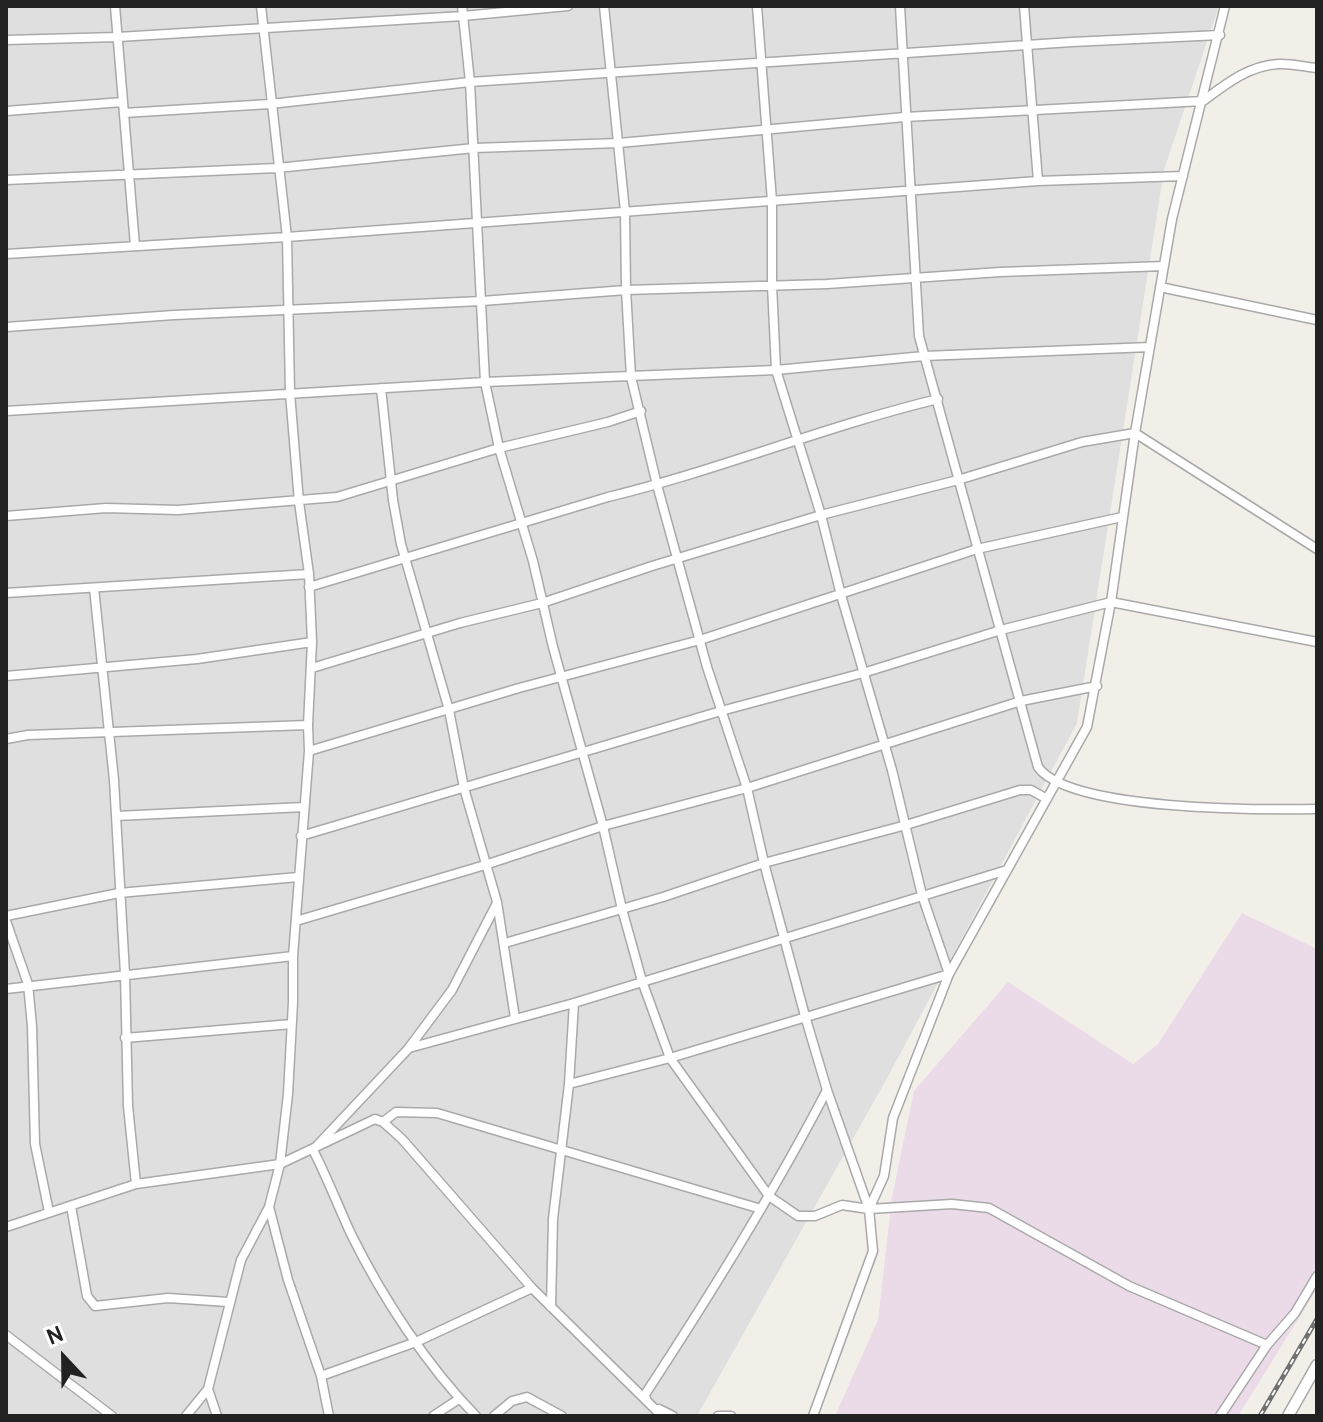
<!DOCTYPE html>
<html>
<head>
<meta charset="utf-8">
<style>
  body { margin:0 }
  #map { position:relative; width:1323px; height:1422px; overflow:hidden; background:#f2efe9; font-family:Cabin,sans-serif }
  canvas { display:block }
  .frame { position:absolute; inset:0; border:8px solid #222; pointer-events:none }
  .north { position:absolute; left:24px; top:1318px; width:80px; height:80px; -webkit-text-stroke:6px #fff; paint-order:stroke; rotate:338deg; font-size:22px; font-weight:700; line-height:32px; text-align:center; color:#222 }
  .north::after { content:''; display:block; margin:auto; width:28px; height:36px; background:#222; clip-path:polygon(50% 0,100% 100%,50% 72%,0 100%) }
</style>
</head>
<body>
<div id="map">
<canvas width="1323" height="1422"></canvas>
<div class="frame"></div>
<div class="north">N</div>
</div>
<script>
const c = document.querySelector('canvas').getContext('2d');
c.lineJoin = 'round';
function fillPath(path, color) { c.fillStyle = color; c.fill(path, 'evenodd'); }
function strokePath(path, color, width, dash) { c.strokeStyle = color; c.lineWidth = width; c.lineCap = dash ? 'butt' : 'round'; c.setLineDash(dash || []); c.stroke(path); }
fillPath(new Path2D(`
  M6,6h1213l-55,164 -87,553 -191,357 -189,336h-691z`), '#e0dfdf');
fillPath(new Path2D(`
  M1242,913l75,36v340l-79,127h-403l43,-96 14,-123 22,-106 94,-109 125,82 25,-20z`), '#ebdbe8');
const minor = new Path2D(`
  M115,6l20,240
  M261,6l26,231 3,156 9,109 10,72 3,68 -4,83 1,26 -16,205v46l-5,92 -8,70 -11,43 19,73 33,96 8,40
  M462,6l8,76 15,300 14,66 34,113 20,86 50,179 19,83 20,72 28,77 99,138 29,20h17l27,-11 27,4 83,-5 37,4 140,78 138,59
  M604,6l21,205 1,79 5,87 26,108 50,182 40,121 17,75 41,153 22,74 42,119
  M900,6l19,330 119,431c31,44 224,43 279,42
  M1024,6l14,175
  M6,40l112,-3 345,-21 105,-10
  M6,111l117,-9
  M124,113l146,-9 200,-22 602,-40 148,-7
  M6,180l271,-12 197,-20 145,-5 286,-26 298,-16c23,-17 45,-35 75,-37 12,-1 27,3 39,4
  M6,254l281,-17 751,-56 145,-5
  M1160,287l157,33
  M6,327l168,-12 308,-14 144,-11 201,-6 173,-12 164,-6
  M381,388l12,112 8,44 48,166 15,78 33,114 18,116
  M6,411l479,-29 291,-12 148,-14 226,-9
  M6,516l100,-8 72,2 159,-13 162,-49 109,-26 33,-11
  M309,587l299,-90c111,-27 218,-71 330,-98
  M94,588l20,192 11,194 3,132 8,78
  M6,593l303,-19
  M312,668l148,-45 82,-20 110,-37 169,-51 137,-35 124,-38 53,-9 182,116
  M6,676l191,-17 115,-17
  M6,739l22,-4 280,-10
  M309,751l210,-63 181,-48 277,-91 145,-32
  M116,816l188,-9
  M301,836l420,-125 142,-38 138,-43 110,-28 206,40
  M6,916l113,-23 179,-16
  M6,921l22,63 4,42 3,118 14,68
  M296,921l189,-56 118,-39 144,-38 274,-87 76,-15
  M505,943l158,-46 101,-34 142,-38 114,-35h11l16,9
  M6,989l287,-33
  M125,1038l167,-14
  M409,1048l165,-45 433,-133
  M569,1084l101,-26 279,-84 -27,-79 -30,-125 -51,-175 -20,-80 -45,-145 -4,-85v-84l-15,-195
  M383,1122l13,-10 41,1 324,96
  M71,1206l16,90 8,10 73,-8 60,4
  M6,1227l130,-43 144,-20 95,-45 8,3 19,17 130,149 130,128
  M551,1307l2,-88 16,-135 5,-81
  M6,1335l106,81
  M321,1376l95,-34 116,-54
  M208,1389l9,27
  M646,1398l-2,-2c65,-99 128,-200 183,-306
  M659,1409l14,7
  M186,1416l22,-27 33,-129 28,-53
  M433,1416l26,-17
  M476,1416c-49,-50 -94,-119 -125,-182 -13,-28 -24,-57 -38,-84l95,-101 44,-59 45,-87
  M494,1416l18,-15 15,-4 35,19
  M718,1416h13
  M813,1416l60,-165 -4,-42 15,-33 9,-58 56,-144 138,-247 24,-125 24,-169 37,-214 53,-213
  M1220,1416l47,-71 28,-32 22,-37`);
const tertiary = new Path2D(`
  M1288,1416l29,-51`);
strokePath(minor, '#a9a9a9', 11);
strokePath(tertiary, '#a9a9a9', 13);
strokePath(minor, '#fff', 8);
strokePath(tertiary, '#fff', 10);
const rail = new Path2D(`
  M1260,1416l57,-97`);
strokePath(rail, '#707070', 5);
strokePath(rail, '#fff', 2, [6]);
</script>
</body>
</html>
